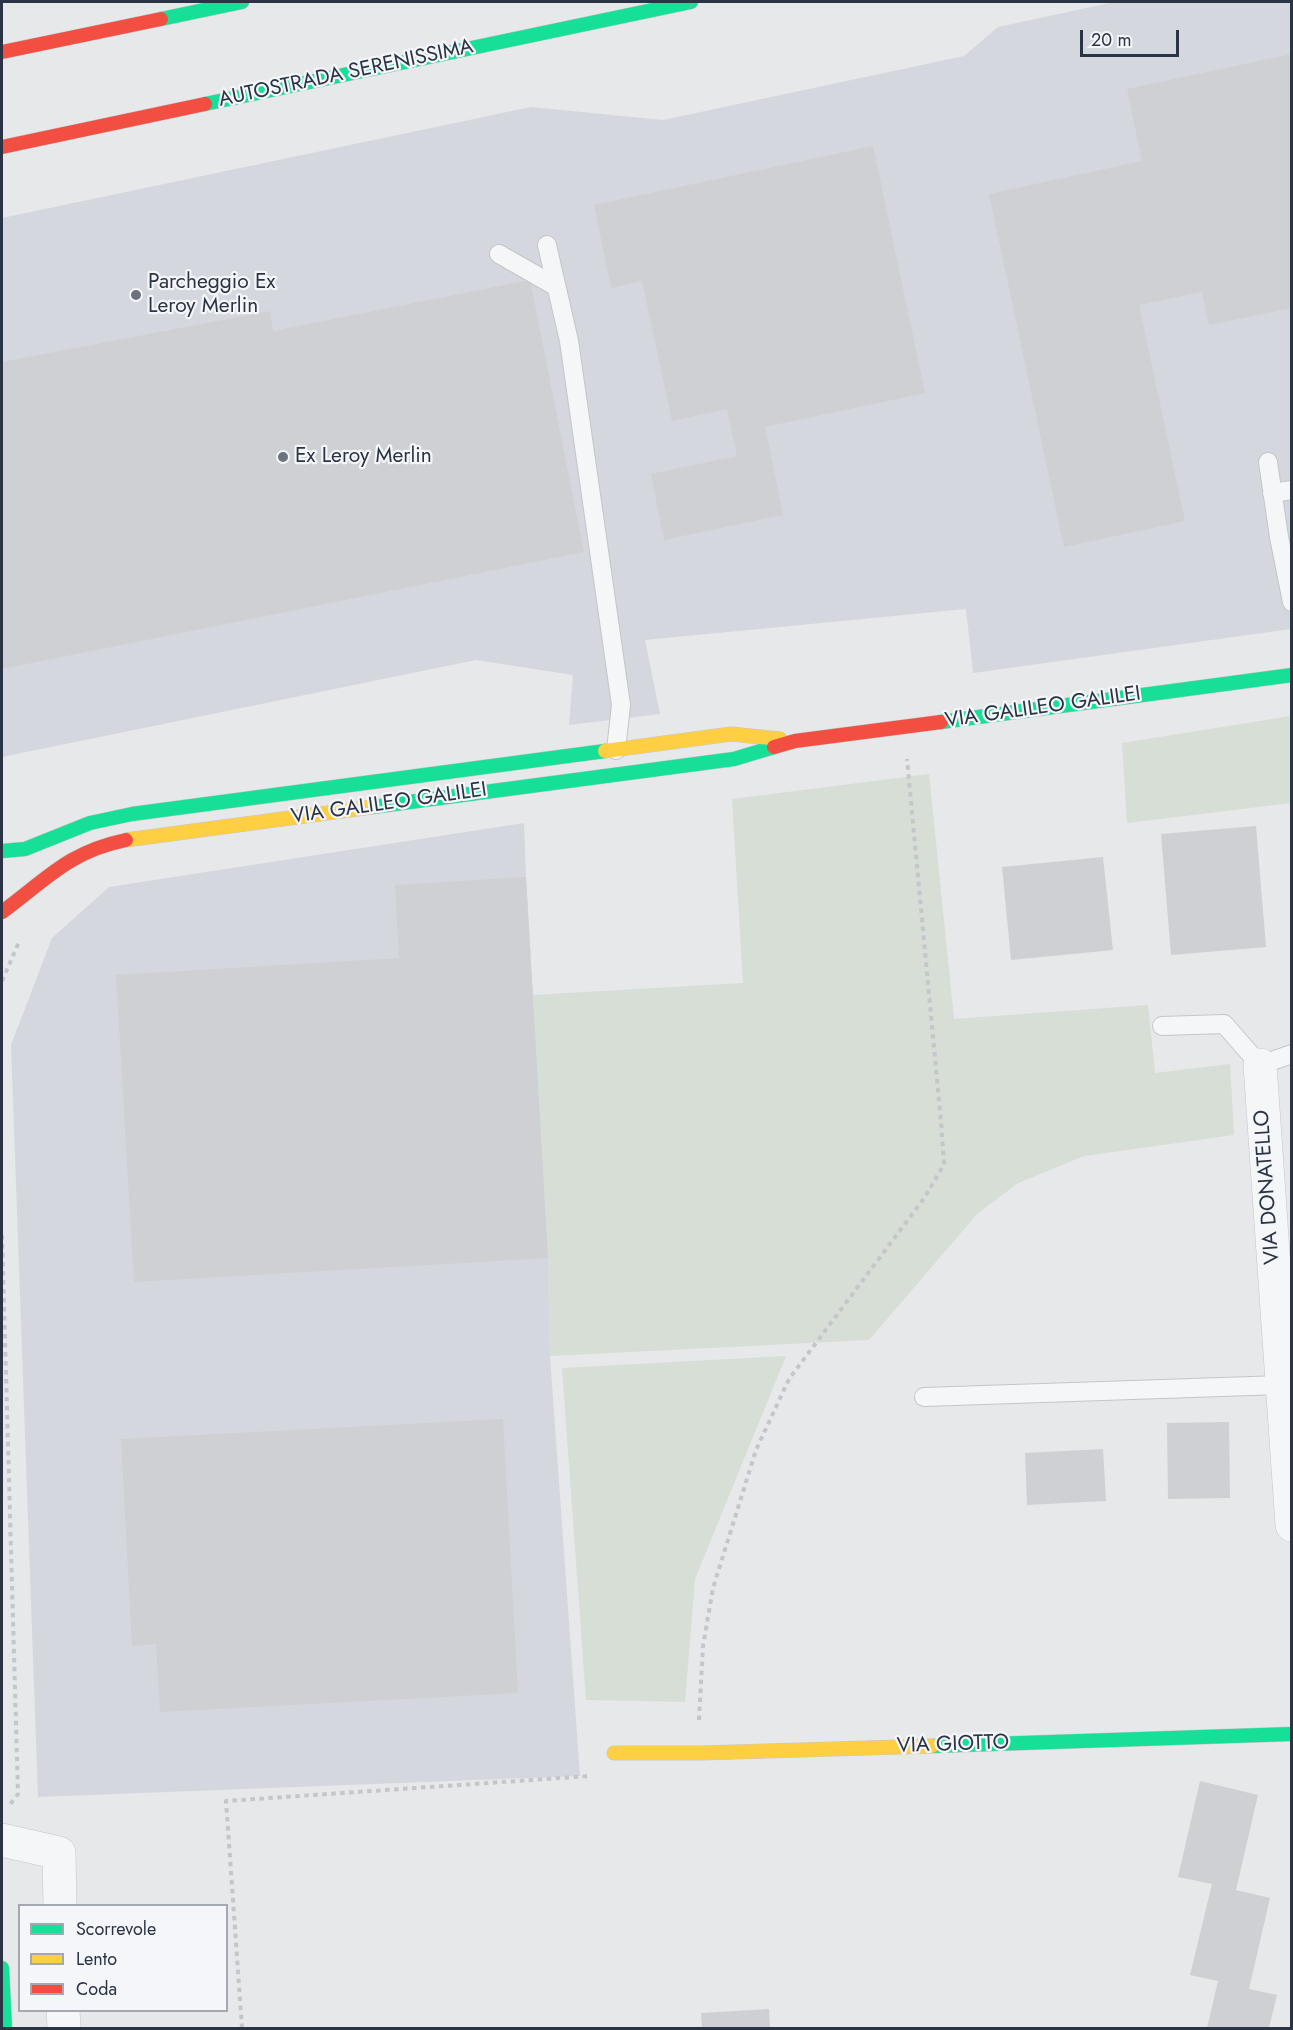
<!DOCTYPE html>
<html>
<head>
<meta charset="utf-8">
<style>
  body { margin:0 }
  #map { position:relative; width:1293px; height:2030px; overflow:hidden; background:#e6e8ea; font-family:Jost,sans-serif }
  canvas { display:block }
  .frame { position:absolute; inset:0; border:3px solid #2b3445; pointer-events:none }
  .legend { position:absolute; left:18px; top:1904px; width:210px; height:108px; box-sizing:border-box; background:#f4f6f9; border:2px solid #a4a8b1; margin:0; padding:8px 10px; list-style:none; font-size:18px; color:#2b3445 }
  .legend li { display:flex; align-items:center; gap:12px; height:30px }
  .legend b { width:30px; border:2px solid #a4a8b1 }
  .scale { position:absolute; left:1080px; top:30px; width:99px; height:27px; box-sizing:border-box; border:3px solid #2b3445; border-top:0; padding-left:8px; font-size:18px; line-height:21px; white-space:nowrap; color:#2b3445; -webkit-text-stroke:4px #f4f6f9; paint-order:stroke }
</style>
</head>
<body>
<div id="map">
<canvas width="1293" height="2030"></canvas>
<div class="frame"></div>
<ul class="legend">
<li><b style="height:8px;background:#16e098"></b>Scorrevole</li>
<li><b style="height:8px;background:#ffcf43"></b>Lento</li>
<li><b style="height:8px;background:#f24e42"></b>Coda</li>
</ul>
<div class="scale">20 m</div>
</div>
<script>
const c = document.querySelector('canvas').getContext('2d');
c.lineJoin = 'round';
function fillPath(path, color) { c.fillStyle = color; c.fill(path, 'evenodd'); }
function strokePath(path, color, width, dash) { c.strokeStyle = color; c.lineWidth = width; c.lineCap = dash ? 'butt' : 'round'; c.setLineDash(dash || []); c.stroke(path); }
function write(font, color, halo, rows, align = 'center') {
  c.font = font + ' Jost,sans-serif'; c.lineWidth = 4.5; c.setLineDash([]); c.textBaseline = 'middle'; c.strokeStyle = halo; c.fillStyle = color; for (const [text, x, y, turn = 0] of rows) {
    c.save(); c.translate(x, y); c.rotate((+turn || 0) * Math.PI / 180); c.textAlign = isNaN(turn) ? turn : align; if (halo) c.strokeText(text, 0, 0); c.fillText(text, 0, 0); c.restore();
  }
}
fillPath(new Path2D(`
  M1114,2h177v627l-318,44 -7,-64 -321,31 15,74 -91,11 4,-50 -97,-15 -474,97v-539l529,-111 132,13 301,-64 34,-29z
  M524,823l2,54 22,381 2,98 30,420 -542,21 -27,-752 41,-107 57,-51z`), '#d4d7dd');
fillPath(new Path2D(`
  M1291,716v87l-164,20 -5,-80z
  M929,774l25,245 194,-14 7,68 75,-9 4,71 -150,21 -66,27 -41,31 -108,126 -319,16 -2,-98 -16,-263 211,-12 -11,-184z
  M786,1356l-91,223 -10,123 -99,-2 -24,-332z`), '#d6ded6');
fillPath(new Path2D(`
  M1292,54v254l-83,17 -7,-33 -63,13 46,216 -121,26 -75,-353 153,-33 -15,-72z
  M873,146l52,247 -160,34 18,88 -119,25 -13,-66 86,-18 -10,-47 -55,12 -30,-140 -31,7 -17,-83z
  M530,280l54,272 -582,117v-307l268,-51 3,20z
  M1256,826l10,121 -95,8 -10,-121z
  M1103,857l10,93 -102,10 -9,-93z
  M526,877l22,381 -414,24 -18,-307 283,-17 -4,-73z
  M503,1419l15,274 -358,19 -4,-68 -24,2 -11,-207z
  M1229,1422l1,76 -62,1 -1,-76z
  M1103,1449l3,52 -79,4 -2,-52z
  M1200,1781l58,14 -22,95 34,8 -21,91 28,6 -8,33h-62l11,-47 -28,-6 22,-91 -34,-7z
  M769,2009l1,19h-68l-1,-15z`), '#ced0d3');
const lane = new Path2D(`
  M547,245l22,96 52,364 -5,45
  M499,254l56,32
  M1268,462l11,75 13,65
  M1272,493l20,-3
  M1162,1026l62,-2 36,41 32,-11
  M924,1397l357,-12`);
const street = new Path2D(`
  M1260,1065l32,460
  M2,1840l57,13 1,53
  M63,2010l1,18`);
const fast = new Path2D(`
  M161,19l81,-17
  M205,104l486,-102
  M941,722l351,-47
  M372,807l362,-48 40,-12
  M2,851l23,-2 65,-26 42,-9 473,-63
  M932,1746l360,-12
  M2,1968l3,60`);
const slow = new Path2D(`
  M605,751l126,-17 49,5
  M126,840l246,-33
  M614,1753h87l231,-7`);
const jam = new Path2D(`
  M2,52l159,-33
  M2,147l203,-43
  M774,747l21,-6 146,-19
  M2,912c45,-33 66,-60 124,-72`);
strokePath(lane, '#c4c6c8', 20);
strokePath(street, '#c4c6c8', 34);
strokePath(fast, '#c4c6c8', 15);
strokePath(slow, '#c4c6c8', 15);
strokePath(jam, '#c4c6c8', 15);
strokePath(new Path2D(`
  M2,981l17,-39
  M2,1235l16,559 -10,13
  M699,1720l4,-74 10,-58 43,-138 33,-71 136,-182 19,-33 -3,-42 -34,-363
  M242,2028l-16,-227 364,-25`), '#c5c6ca', 4, [4.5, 4.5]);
strokePath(lane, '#f5f6f7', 18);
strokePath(street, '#f5f6f7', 33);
strokePath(fast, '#16e098', 14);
strokePath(slow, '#ffcf43', 14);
strokePath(jam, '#f24e42', 14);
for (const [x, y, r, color] of [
  [136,295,6,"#6c737f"],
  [283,457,6,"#6c737f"]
]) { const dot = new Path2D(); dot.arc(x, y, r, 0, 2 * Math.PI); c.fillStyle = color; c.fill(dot); strokePath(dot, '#f4f6f9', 2); }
write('21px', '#2b3445', '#f4f6f9', [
  ["AUTOSTRADA SERENISSIMA",346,74,-12],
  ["VIA GALILEO GALILEI",1043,708,-8],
  ["VIA GALILEO GALILEI",389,804,-8],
  ["VIA DONATELLO",1268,1187,-94],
  ["VIA GIOTTO",953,1745,-2]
]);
write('21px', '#2b3445', '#f4f6f9', [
  ["Parcheggio Ex",148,283],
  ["Leroy Merlin",148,307],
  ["Ex Leroy Merlin",295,457]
], 'left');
</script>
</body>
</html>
